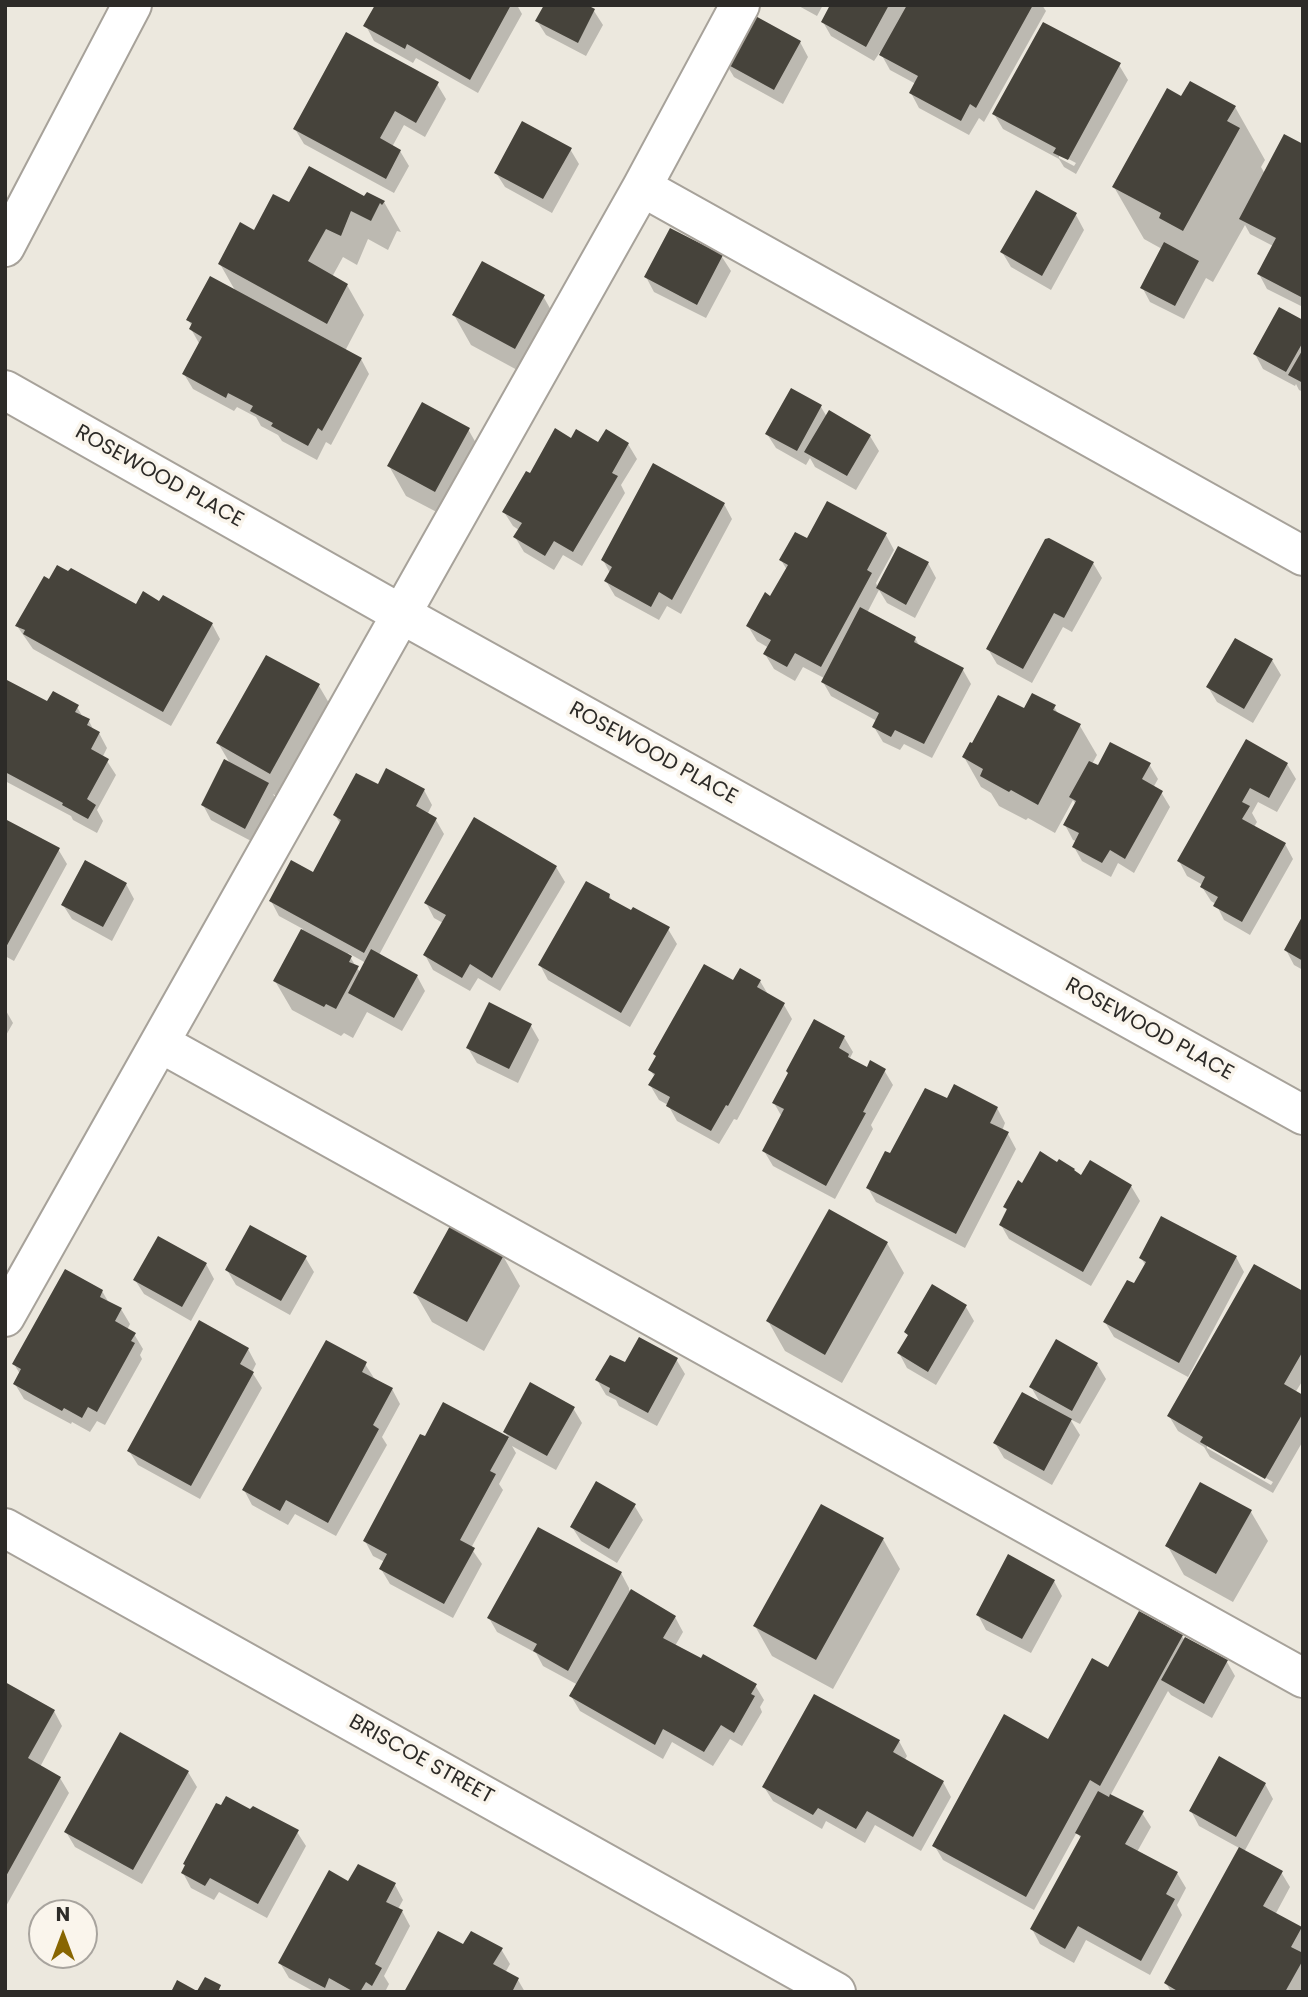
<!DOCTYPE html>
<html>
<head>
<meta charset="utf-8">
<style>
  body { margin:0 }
  #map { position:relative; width:1308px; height:1997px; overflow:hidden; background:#ece8de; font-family:Poppins,sans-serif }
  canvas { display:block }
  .frame { position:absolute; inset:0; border:7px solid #2d2b28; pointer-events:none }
  .north { position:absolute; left:28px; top:1899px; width:70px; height:70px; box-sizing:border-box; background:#faf5ec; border:2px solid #a8a49e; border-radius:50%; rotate:0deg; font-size:19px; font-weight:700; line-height:28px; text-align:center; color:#2d2b28 }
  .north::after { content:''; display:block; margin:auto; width:24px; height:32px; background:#886602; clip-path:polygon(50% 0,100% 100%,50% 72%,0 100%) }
</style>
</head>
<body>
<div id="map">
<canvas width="1308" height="1997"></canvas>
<div class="frame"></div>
<div class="north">N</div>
</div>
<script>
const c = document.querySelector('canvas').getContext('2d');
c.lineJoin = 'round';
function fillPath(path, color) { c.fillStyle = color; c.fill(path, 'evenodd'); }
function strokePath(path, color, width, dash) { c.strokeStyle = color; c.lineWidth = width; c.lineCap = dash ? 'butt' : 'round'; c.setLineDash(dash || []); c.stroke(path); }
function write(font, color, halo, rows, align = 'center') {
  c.font = font + ' Poppins,sans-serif'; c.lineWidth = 7; c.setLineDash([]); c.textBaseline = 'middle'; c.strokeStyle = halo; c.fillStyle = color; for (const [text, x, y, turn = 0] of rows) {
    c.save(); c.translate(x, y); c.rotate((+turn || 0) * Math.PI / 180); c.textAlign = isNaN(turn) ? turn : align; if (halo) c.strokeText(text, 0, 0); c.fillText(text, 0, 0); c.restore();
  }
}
fillPath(new Path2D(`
  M377,5h140l5,9 -44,79 -62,-35 -3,5 -39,-22 -8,-15z
  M797,5h26l-6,11z
  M832,5h210l4,6 -62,111 -5,-4 -10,17 -50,-27 -8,-15 5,-9 -26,-14 -10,-18 -6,9 -43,-25 -8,-14z
  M594,11l9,14 -17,31 -40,-21 -9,-14z
  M800,42l8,15 -25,47 -49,-27 -9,-15z
  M1119,65l9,15 -52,94 -12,-7 -5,-8 -56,-30 -9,-15zM1059,154l17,9 -2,3 -15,-8z
  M437,84l9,15 -21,38 -21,-12 -12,22 8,4 9,15 -15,27 -90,-49 -9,-15z
  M1182,98l53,9 30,53 -4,7 4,7 38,-28v161l-36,-18 -8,-15 14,-28 -23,-12 -5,-9 -32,57 -7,-4 -22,41 -34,-17 -8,-15 20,-38 -18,-10 -30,-52z
  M570,149l9,15 -27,49 -47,-26 -9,-14z
  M365,199l19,3 17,30 -4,-1 -9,19 -20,-11 -11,26 -14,-8 -11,20 15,8 17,30 -19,36 16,8 8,15 -38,71 -5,-3 -9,18 -35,-19 -4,-6 -17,-9 -5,-9 -19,-10 -3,4 -41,-22 -9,-15 16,-29 -9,-16 1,-3 -4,-6 48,-28 -16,-28 34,-32 36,-28z
  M1076,215l8,15 -33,60 -40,-23 -9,-15z
  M722,257l9,14 -25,47 -52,-26 -8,-15z
  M543,296l17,30 -28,52 -61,-33 -17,-30z
  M1303,322v70l-4,-2 -3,-6 -1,2 -32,-17 -8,-15z
  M821,407l6,10 43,19 9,15 -23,39 -41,-23 -5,-9 -4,7 -30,-17 -9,-14z
  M468,429l17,30 -33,61 -46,-24 -17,-30z
  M571,440l57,4 9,15 -16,26 4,8 -43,73 -19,-11 -9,15 -30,-18 -9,-15 4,-7 -6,-4 -9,-14 26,-37z
  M724,504l8,15 -51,95 -14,-8 -8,14 -44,-24 -9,-15 4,-8 -7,-13z
  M886,535l8,15 -18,33 2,5 50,-25 8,15 -21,40 -28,-15 -8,-13 -12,23 48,25 5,9 43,23 8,14 -39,74 -28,-14 -4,6 -17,-8 -9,-15 3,-6 -46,-25 -8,-14 1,-4 -21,-11 -8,14 -21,-12 -9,-15 4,-6 -12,-7 -9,-15 23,-27 16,-29 -6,-10 27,-19z
  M1093,563l9,15 -30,54 -9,-5 -31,56 -35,-19 -9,-15z
  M49,581l87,25 24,-3 52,21 8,15 -49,87 -138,-77 -16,-23z
  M1272,660l9,15 -28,48 -36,-21 -9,-15z
  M5,685l43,19 29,3 7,12 5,2 5,10 5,2 8,15 -5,10 5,3 9,14 -19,35 6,11 -6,12 -24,-13 -2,-4 -66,-35z
  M319,686l17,29 -49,87 -14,-8 3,5 -23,43 -42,-22 -8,-15 28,-40 -13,-22z
  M1054,707l5,8 21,11 17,29 -5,9 6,3 51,-3 9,15 -5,9 8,4 9,15 -36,66 -16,-10 -7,14 -29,-16 -8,-14 2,-6 -3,-1 -8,-15 11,-20 -3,-5 -18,33 -27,-15 -2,2 -27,-14 -8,-13 -10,-6 -17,-30 61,-47z
  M1246,742l41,22 9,15 -19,33 -19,-10 -6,11 5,9 -3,5 31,17 8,15 -43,76 -26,-15 -8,-16 -5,-3 -9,-14 1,-2 -16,-9 -8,-15z
  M378,786l46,4 8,15 -5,10 9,5 8,14 -65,121 38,21 8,15 -23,40 -35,-19 -14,26 -9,-5 -3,3 -49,-26 -17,-29 28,-52 -24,-13 -8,-15 43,-26 27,-50 -6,-10zM348,953l18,10 -5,10 -5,-6z
  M5,821l53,28 9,15 -53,97 -9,-5z
  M556,867l9,15 -65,109 -22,-13 -8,13 -37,-21 -8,-15 18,-32 -9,-5 -8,-15z
  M126,884l8,15 -22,42 -40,-22 -9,-14z
  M609,895l4,7 55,27 9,15 -47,83 -82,-47 -8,-15z
  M1303,919v51l-9,-5 -8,-15z
  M760,981l9,15 15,9 8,14 -55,101 -3,-1 -15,25 -42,-23 -9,-16 -9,-5 -9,-15 5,-8 -5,-7 84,-88z
  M5,1009l8,14 -8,14z
  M531,1026l8,14 -21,43 -41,-20 -9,-15z
  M844,1037l9,15 -3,6 1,2 16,9 17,1 9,15 -22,40 2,4 -38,70 -62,-33 -9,-15 18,-34 -8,-14z
  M947,1101l50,7 8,15 -3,8 6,3 8,15 -51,99 -89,-46 -8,-14 23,-32z
  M1060,1161l14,9 3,5 54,11 9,15 -49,85 -82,-47 -8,-14 7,-13 -3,-5z
  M887,1243l17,30 -62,110 -57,-32 -17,-30z
  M503,1256l17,30 -36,65 -52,-29 -17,-29z
  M305,1257l9,15 -24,43 -54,-30 -9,-15z
  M1236,1257l8,15 -56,105 -74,-40 -9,-15 30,-36 11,-20 -5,-8z
  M206,1264l8,15 -23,42 -47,-27 -9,-14z
  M102,1291l7,12 12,6 9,15 -3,6 7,4 9,15 -3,6 2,4 -37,66 -8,-4 -7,11 -18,-10 -1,2 -47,-25 -9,-15 5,-10 -6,-10z
  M1303,1293v87l-8,13 8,4v44l-30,52 -63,-36 -6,-10 -26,-16 -9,-15zM1207,1444l66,38 -2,3 -64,-37z
  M966,1307l8,14 -38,64 -29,-17 -8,-15 10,-16 -3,-5z
  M248,1349l8,15 -4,8 10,16 -62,111 -62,-34 -9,-14z
  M676,1359l9,15 -28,52 -38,-20 -3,-6 -10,-5 -9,-15 28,-15z
  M365,1364l9,14 18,11 8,15 -18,33 5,8 -51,91 -41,-22 -7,11 -36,-20 -8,-15z
  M1097,1364l9,15 -26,45 -10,-5 10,16 -28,50 -48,-27 -9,-15 46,-39 -10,-17z
  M444,1404l65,35 -4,-7 68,-24 9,15 -26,47 -44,-24 4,7 -17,31 4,6 -32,58 11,16 -29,54 -63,-34 -9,-15 4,-7 -12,-6 -8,-15 61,-102z
  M634,1505l9,15 -26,43 -36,-22 -9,-14z
  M1251,1512l17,29 -35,61 -49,-27 -17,-30z
  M883,1539l17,30 -67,120 -61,-33 -17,-30z
  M621,1573l8,15v2l46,27 8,15 -8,14 80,39 9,15 -4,7 2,5 -20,34 -12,-7 -17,27 -41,-24 -9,17 -83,-48 -9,-15 7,-11 -35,-19 -7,-13 -39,-21 -8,-14z
  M1054,1581l8,15 -31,57 -45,-23 -8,-15z
  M1182,1636l3,5 42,21 8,14 -23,42 -41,-23 -3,-4 -58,105 32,17 9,14 -14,25 40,21 9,15 -9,17 5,10 -32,60 -64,-35 -12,23 -34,-19 -8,-15 49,-90 -4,-7 -43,78 -91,-50 -9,-15 114,-103 61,-73z
  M5,1684l49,27 8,15 -22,41 20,11 9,15 -64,115z
  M899,1741l8,15 -3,5 39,21 8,15 -30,54 -46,-26 -10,18 -39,-22 -4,8 -49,-28 -9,-14z
  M188,1772l9,15 -55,97 -67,-37 -9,-15z
  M1265,1784l8,15 -29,53 37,20 9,15 -15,28 25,13 3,4v57l-2,3h-130l-5,-9 75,-134 -42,-23 -8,-15z
  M251,1812l46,20 9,14 -39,72 -48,-26 -5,8 -23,-12 -8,-15z
  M349,1883l46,2 8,15 -5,9 4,2 8,15 -26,50 5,8 -4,8h-70l-26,-14 -9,-15z
  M464,1947l37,2 9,15 -5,9 13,7 7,12h-119z`), '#0003');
fillPath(new Path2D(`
  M375,5h136l-41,75 -63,-36 -2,5 -42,-23z
  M544,5h43l8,4 -17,34 -43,-22z
  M830,5h59l-23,42 -45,-25z
  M907,5h126l-57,103 -6,-4 -9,17 -52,-28 9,-17 -39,-21z
  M750,13l51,28 -27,49 -51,-28z
  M1043,22l78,41 -53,97 -15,-7 3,-5 -64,-34z
  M346,32l93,50 -23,41 -21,-12 -15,27 21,12 -15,29 -93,-50z
  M1190,81l46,25 -9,15 13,7 -57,103 -24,-13 2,-5 -49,-26 55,-99 14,8z
  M522,121l50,27 -29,51 -49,-26z
  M1284,134l19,10v150l-2,3 -44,-23 19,-36 -37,-19z
  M309,166l55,30 3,-4 18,9 -3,4 -2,-2 -9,18 -20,-10 -10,25 -15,-7 -18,32 40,23 -21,40 -109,-60 22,-42 14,8 19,-36 16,8z
  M1036,190l41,23 -35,63 -42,-24z
  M670,228l53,27 -26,50 -53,-28z
  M1164,242l35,19 -24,45 -35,-18z
  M482,261l63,34 -30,54 -63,-34z
  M210,276l152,82 -40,73 -4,-3 -10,18 -37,-20 2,-3 -23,-12 3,-5 -25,-13 -2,5 -44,-24 20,-37 -13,-8 3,-6 -6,-3z
  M1279,307l24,13v22l-17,30 -33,-18z
  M1303,349v34l-15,-8z
  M791,388l31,17 -25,46 -32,-17z
  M422,402l48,26 -35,64 -48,-26z
  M829,410l42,25 -24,41 -43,-24z
  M555,428l16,10 5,-9 22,13 8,-13 23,14 -17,30 6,3 -45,76 -19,-11 -9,15 -32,-19 9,-14 -20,-11 24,-41 4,2z
  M653,463l72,40 -53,97 -13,-8 -8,15 -47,-26 8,-14 -11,-7z
  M827,501l60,32 -20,37 5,3 -51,94 -26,-14 -8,14 -24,-13 8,-14 -25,-14 19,-34 5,4 18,-31 -9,-5 16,-28 12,6z
  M1049,538l45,24 -30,56 -10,-5 -31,56 -37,-20 59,-110z
  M898,546l31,16 -23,43 -30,-17z
  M57,565l11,6 3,-3 65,36 7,-13 16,10 4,-6 50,28 -50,89 -140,-78 2,-4 -10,-4 29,-50 5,3z
  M860,607l56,30 -2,5 50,26 -40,76 -29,-14 -4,7 -19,-10 7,-14 -58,-31z
  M1235,638l38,21 -29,50 -38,-22z
  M266,655l54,29 -50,90 -54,-31z
  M5,679l42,22 6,-10 26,14 -4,7 15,7 -3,6 13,7 -9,17 18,10 -22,40 9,6 -8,14 -26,-14 1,-2 -58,-31z
  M1032,693l24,12 -3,5 28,14 -43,81 -27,-15 -2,2 -29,-16 3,-7 -21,-12 8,-15 2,1 26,-48 26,13z
  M1246,739l42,24 -19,35 -19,-10 -8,14 8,4 -8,13 44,24 -44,79 -29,-16 5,-9 -18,-10 5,-10 -28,-16z
  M1110,742l41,21 -9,16 21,12 -38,68 -15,-9 -8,13 -30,-16 7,-14 -16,-8 13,-24 -7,-4 20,-36 9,4z
  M224,759l45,24 -24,46 -44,-24z
  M386,768l39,21 -9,17 21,12 -73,135 -95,-52 22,-41 22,12 28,-52 -8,-5 23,-42 22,11z
  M474,817l83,49 -65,112 -22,-14 -8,14 -39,-23 23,-40 -22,-12z
  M5,819l55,29 -55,101z
  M85,860l42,23 -24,44 -42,-22z
  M586,881l24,13 -1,4 22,12 2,-3 37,20 -49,86 -83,-48z
  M1303,915v46l-19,-11z
  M301,929l51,27 -3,6 10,4 -23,43 -10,-5 -2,3 -51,-26z
  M371,949l47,26 -24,43 -46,-25z
  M704,964l29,16 7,-12 21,12 -4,7 28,16 -57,103 -2,-1 -15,26 -45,-25 4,-9 -22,-12 7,-11 -7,-4 8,-14 -3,-2z
  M489,1002l43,22 -23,45 -43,-21z
  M814,1019l31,17 -6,12 10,6 -1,3 19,10 3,-7 16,9 -23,43 3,1 -40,73 -64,-35 22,-42 -12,-6 16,-30 -2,-2z
  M954,1084l44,23 -8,16 19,9 -53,102 -90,-46 19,-37 5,2 35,-65 22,10z
  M1040,1151l17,11 2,-3 16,10 -1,1 7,5 9,-15 42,25 -49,87 -84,-47 8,-16 -4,-2 15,-27 4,3z
  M829,1209l59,33 -63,113 -59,-34z
  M1161,1216l76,40 -58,107 -76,-41 24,-42 7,3 12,-21 -7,-4z
  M250,1225l57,31 -26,45 -56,-31z
  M450,1226l54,29 -37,67 -54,-29z
  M158,1236l49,27 -25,44 -49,-27z
  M1254,1264l49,27v60l-19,33 19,11v18l-38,66 -65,-37 3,-5 -36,-21z
  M65,1269l38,21 -3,7 22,11 -7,13 21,12 -5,8 4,2 -38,69 -9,-5 -6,11 -18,-10 -2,3 -49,-27 8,-15 -9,-5z
  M932,1284l35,21 -39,67 -31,-19 11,-18 -4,-3z
  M199,1320l50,28 -9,16 14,8 -63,114 -64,-35z
  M639,1337l39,21 -30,55 -39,-21 1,-4 -15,-8 15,-25 15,7z
  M1056,1339l42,24 -26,48 -43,-24z
  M326,1340l41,22 -5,10 31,16 -20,37 6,4 -51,94 -42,-23 -6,11 -38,-21z
  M530,1382l45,25 -28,49 -44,-24z
  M1022,1392l50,27 -28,52 -51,-28z
  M443,1402l66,35 -19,34 6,3 -36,66 15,8 -31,56 -65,-35 8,-15 -24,-13 57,-107 5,2z
  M596,1481l40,23 -27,45 -39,-22z
  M1200,1482l52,28 -36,64 -51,-28z
  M821,1504l63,34 -68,122 -63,-34z
  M538,1527l84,45 -54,99 -35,-20 4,-7 -50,-26z
  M1008,1554l47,26 -33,59 -46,-24z
  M631,1589l45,27 -13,22 38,20 2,-4 54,30 -6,10 4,2 -21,37 -13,-8 -17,27 -41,-23 -8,16 -86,-49z
  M1139,1611l44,24 -83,151 -10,-6 -64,117 -94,-51 72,-132 44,25 44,-81 16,9z
  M1185,1637l43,23 -24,44 -43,-24z
  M5,1682l50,28 -27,48 33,19 -56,101z
  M814,1694l86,46 -7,12 51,29 -31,56 -46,-26 -11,18 -38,-21 -5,7 -51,-28z
  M120,1732l69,39 -56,99 -69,-38z
  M1219,1756l47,27 -30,54 -47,-26z
  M1098,1791l11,6 1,-3 34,17 -19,33 53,28 -12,22 9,5 -34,62 -63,-35 -13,23 -35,-20 51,-93 -6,-3z
  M226,1796l24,13 3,-3 46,24 -41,74 -48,-26 -5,8 -24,-13 4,-8 -2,-1 33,-61 5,2z
  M1239,1847l44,24 -20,35 39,21 -11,20 12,6v7l-18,32h-106l-15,-9z
  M358,1864l38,19 -10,19 17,8 -28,54 7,4 -10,18 -6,-4 -6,10h-6l-25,-14 -4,10 -47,-25 51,-93 19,11z
  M438,1931l25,13 8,-13 32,17 -10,16 26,14 -7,14h-108z
  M205,1977l16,8 -3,7h-47l6,-12 20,11z`), '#46433b');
const minor = new Path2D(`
  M642,187l661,369
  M5,390l396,224 902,501
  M160,1043l1143,635
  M5,1317l637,-1130 98,-182
  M5,1528l831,464`);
const major = new Path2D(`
  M5,247l127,-242`);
strokePath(minor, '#a7a29a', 42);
strokePath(major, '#a7a29a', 42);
strokePath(minor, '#fff', 38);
strokePath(major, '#fff', 38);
write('21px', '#2d2b28', '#faf5ec', [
  ["ROSEWOOD PLACE",159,477,29],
  ["ROSEWOOD PLACE",653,754,29],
  ["ROSEWOOD PLACE",1149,1030,29],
  ["BRISCOE STREET",421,1760,29]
]);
</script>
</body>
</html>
